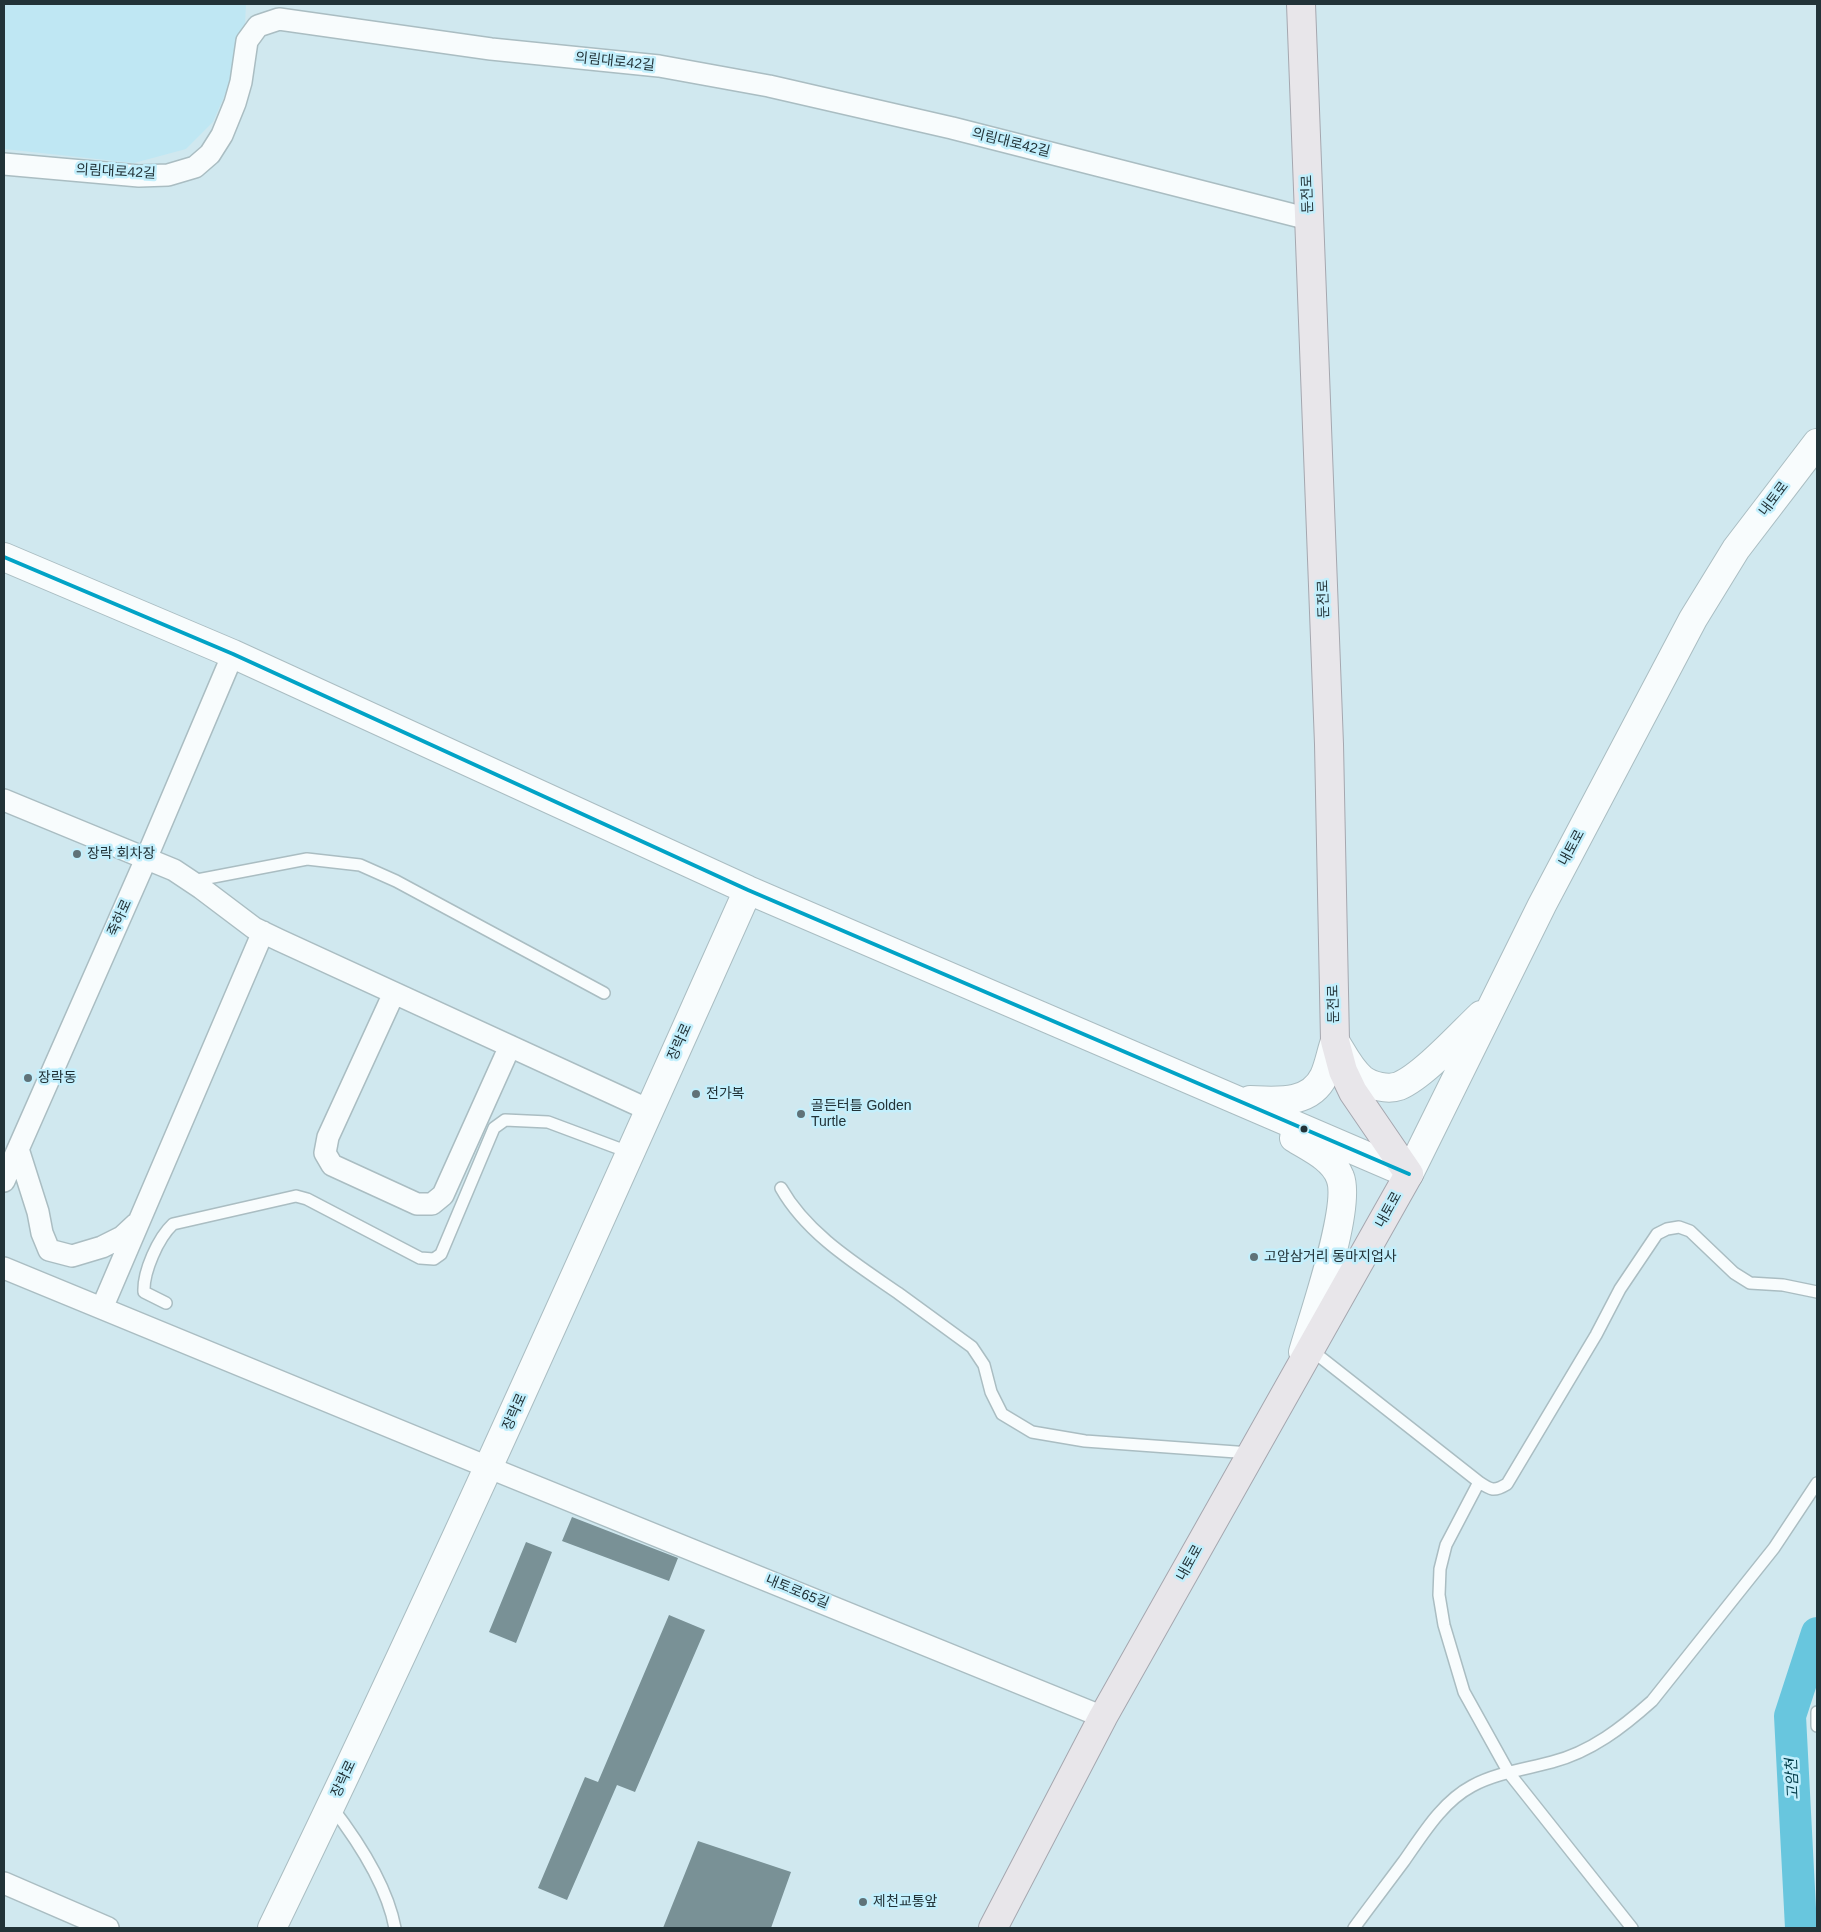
<!DOCTYPE html>
<html>
<head>
<meta charset="utf-8">
<style>
  body { margin:0 }
  #map { position:relative; width:1821px; height:1932px; overflow:hidden; background:#d0e8ef; font-family:Arial,sans-serif }
  canvas { display:block }
  .frame { position:absolute; inset:0; border:5px solid #223338; pointer-events:none }
</style>
</head>
<body>
<div id="map">
<canvas width="1821" height="1932"></canvas>
<div class="frame"></div>
</div>
<script>
const c = document.querySelector('canvas').getContext('2d');
c.lineJoin = 'round';
function fillPath(path, color) { c.fillStyle = color; c.fill(path, 'evenodd'); }
function strokePath(path, color, width, dash) { c.strokeStyle = color; c.lineWidth = width; c.lineCap = dash ? 'butt' : 'round'; c.setLineDash(dash || []); c.stroke(path); }
function write(font, color, halo, rows, align = 'center') {
  c.font = font + ' Arial,"Noto Sans KR",sans-serif'; c.lineWidth = 5; c.setLineDash([]); c.textBaseline = 'middle'; c.strokeStyle = halo; c.fillStyle = color; for (const [text, x, y, turn = 0] of rows) {
    c.save(); c.translate(x, y); c.rotate((+turn || 0) * Math.PI / 180); c.textAlign = isNaN(turn) ? turn : align; if (halo) c.strokeText(text, 0, 0); c.fillText(text, 0, 0); c.restore();
  }
}
fillPath(new Path2D(`
  M4,4h242l-1,21 -14,56 -18,41 -27,27 -52,14 -130,-14z`), '#bfe7f3');
strokePath(new Path2D(`
  M1801,1928l-11,-212 27,-83`), '#68c6de', 32);
fillPath(new Path2D(`
  M572,1517l106,41 -9,23 -107,-40z
  M526,1542l26,10 -36,91 -27,-11z
  M669,1615l36,15 -70,162 -18,-7 -50,115 -29,-12 47,-111 13,5z
  M698,1841l93,31 -20,56h-108z`), '#799196');
const service = new Path2D(`
  M192,881l115,-22 53,6 36,16 208,112
  M781,1188c26,46 75,76 117,105 25,18 49,36 74,54l12,18 7,27 11,22 30,18 53,9 165,12
  M166,1303l-22,-11c-1,-20 14,-54 29,-68l123,-28 11,3 113,59 14,1 7,-5 53,-126 11,-8 43,2 83,31
  M1310,1349l169,133
  M1817,1712v14
  M331,1806c27,35 56,79 64,122
  M1354,1928c16,-22 33,-44 50,-67 19,-27 38,-59 68,-75 24,-13 54,-17 80,-24 39,-10 71,-35 100,-61l122,-153 43,-65
  M1632,1928l-123,-155 -45,-81 -20,-67 -5,-30 1,-26 6,-24 33,-63c12,8 15,10 28,2l89,-149 24,-46 37,-55 10,-5 12,-2 11,4 44,42 16,10 33,2 34,7`);
const minor = new Path2D(`
  M4,164l135,12 29,-1 27,-8 15,-13 12,-19 13,-32 6,-21 6,-41 11,-15 21,-7 212,30 168,17 110,20 183,42 357,91
  M4,800l170,70 27,18 53,40 25,12 370,170
  M394,993l-66,144 -3,16 7,12 85,39h15l11,-9 67,-149
  M18,1149l20,63 4,21 7,17 23,6 30,-9 20,-10 14,-13
  M4,1181l142,-322 87,-205
  M4,1268l486,200 613,249
  M102,1308l161,-376
  M4,1883l104,45`);
const tertiary = new Path2D(`
  M4,557l229,97 515,236 661,284 133,-269 151,-286 43,-70 81,-106
  M1250,1100c27,1 60,5 74,-24 5,-11 7,-24 11,-35 8,13 15,28 27,38 9,7 26,11 37,7 24,-10 62,-52 82,-71
  M1294,1138c16,10 39,20 46,39 12,29 -27,140 -37,175
  M272,1928c166,-342 320,-690 476,-1038`);
const primary = new Path2D(`
  M993,1928l110,-211 306,-543 -56,-82 -10,-21 -8,-30 -6,-297 -28,-740`);
strokePath(service, '#aabdc2', 14);
strokePath(minor, '#aabdc2', 24);
strokePath(tertiary, '#aabdc2', 30);
strokePath(primary, '#a5a7af', 30);
strokePath(service, '#f8fcfd', 11);
strokePath(minor, '#f8fcfd', 21);
strokePath(tertiary, '#f8fcfd', 28);
strokePath(primary, '#e8e6ea', 28);
strokePath(new Path2D(`
  M4,557l229,97 515,236 661,284`), '#02a3c6', 4);
for (const [x, y, r, color] of [
  [77,854,5,"#5f7278"],
  [28,1078,5,"#5f7278"],
  [696,1094,5,"#5f7278"],
  [801,1114,5,"#5f7278"],
  [1304,1129,4.5,"#223338"],
  [1254,1257,5,"#5f7278"],
  [863,1902,5,"#5f7278"]
]) { const dot = new Path2D(); dot.arc(x, y, r, 0, 2 * Math.PI); c.fillStyle = color; c.fill(dot); strokePath(dot, '#c3effc', 2); }
write('14px', '#223338', '#c3effc', [
  ["의림대로42길",615,62,6],
  ["의림대로42길",1011,143,14],
  ["의림대로42길",116,172,3],
  ["둔전로",1308,194,-92],
  ["내토로",1774,499,-53],
  ["둔전로",1324,599,-92],
  ["내토로",1572,848,-62],
  ["죽하로",120,918,-66],
  ["둔전로",1334,1004,-91],
  ["장락로",680,1042,-66],
  ["내토로",1389,1210,-61],
  ["장락로",515,1412,-66],
  ["내토로",1190,1563,-61],
  ["내토로65길",797,1592,22],
  ["장락로",344,1779,-65]
]);
write('14px', '#223338', '#c3effc', [
  ["장락 회차장",87,854],
  ["장락동",38,1078],
  ["전가복",706,1094],
  ["골든터틀 Golden",811,1106],
  ["Turtle",811,1122],
  ["고암삼거리 동마지업사",1264,1257],
  ["제천교통앞",873,1902]
], 'left');
write('italic 15px', '#033c49', '#c3effc', [
  ["고암천",1793,1779,-93]
]);
</script>
</body>
</html>
